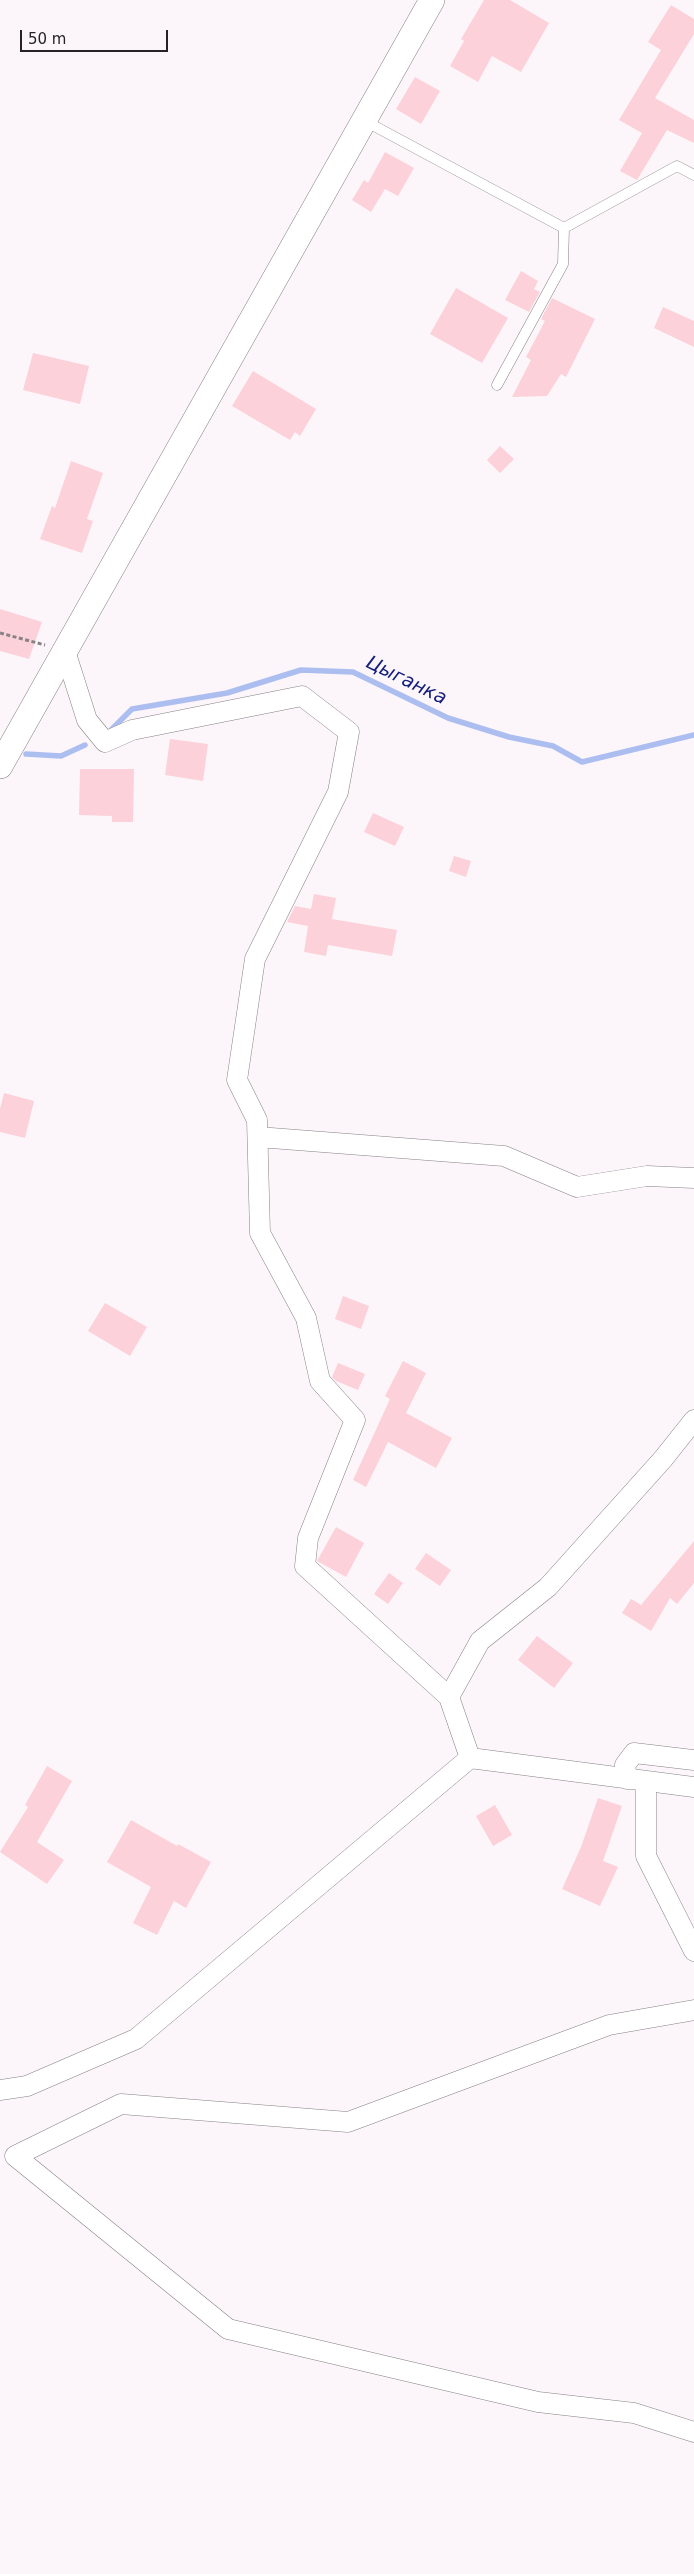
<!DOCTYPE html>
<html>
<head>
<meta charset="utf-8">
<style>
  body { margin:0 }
  #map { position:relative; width:694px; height:2574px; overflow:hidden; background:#fcf6fb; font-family:"DejaVu Sans",sans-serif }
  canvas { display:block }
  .scale { position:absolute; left:20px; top:30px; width:148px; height:22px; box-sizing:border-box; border:2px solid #252324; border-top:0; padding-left:6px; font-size:15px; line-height:18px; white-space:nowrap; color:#252324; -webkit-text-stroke:4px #fcf6fb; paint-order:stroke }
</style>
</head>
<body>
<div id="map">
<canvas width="694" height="2574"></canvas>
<div class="scale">50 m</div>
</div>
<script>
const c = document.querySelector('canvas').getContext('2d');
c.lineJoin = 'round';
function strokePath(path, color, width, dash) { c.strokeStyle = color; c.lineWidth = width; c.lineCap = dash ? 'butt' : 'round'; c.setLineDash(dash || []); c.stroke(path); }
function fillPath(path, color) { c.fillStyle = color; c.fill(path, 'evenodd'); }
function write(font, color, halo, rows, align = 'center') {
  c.font = font + ' "DejaVu Sans",sans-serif'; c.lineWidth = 5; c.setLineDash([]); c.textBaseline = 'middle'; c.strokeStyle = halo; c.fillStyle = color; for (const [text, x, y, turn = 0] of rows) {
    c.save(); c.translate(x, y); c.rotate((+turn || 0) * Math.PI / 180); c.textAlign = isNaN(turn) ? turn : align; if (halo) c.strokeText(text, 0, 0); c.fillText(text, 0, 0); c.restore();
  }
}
strokePath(new Path2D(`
  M109,732l23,-23 95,-16 74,-23 52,2 95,46 61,19 44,9 29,16 112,-27
  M26,754l35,2 24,-11`), '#acbef0', 5.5);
fillPath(new Path2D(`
  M484,0h26l39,23 -28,49 -29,-16 -14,26 -28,-16 14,-25 -3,-2z
  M671,5l23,14v15l-39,64 39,22v23l-27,-13 -30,50 -17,-9 22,-38 -23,-13 42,-70 -13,-8z
  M415,77l25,14 -19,33 -25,-15z
  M385,152l29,16 -16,28 -13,-7 -14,23 -19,-12 12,-20 4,3z
  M521,271l17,10 -4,8 6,3 -11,20 -24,-12z
  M456,288l52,30 -26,45 -52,-29z
  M552,298l43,21 -29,58 -5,-3 -14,22 -35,1 19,-37 -5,-3 19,-36 -4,-2z
  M663,307l31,14v26l-40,-19z
  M33,353l56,13 -9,38 -57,-14z
  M253,371l63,38 -16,27 -5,-4 -5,8 -58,-34z
  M500,446l14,13 -14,14 -13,-13z
  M71,461l32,12 -16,46 6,2 -11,32 -42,-14 12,-33 3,2z
  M0,609l42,13 -13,37 -29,-8z
  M170,739l38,5 -5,37 -38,-6z
  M80,769h54l-1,53h-21v-6l-33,-1z
  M373,813l31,14 -9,19 -31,-14z
  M454,856l17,5 -5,16 -17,-6z
  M314,894l22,4 -4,21 65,11 -5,26 -64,-11 -2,11 -22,-4 4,-26 -21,-4 8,-16 16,3z
  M4,1093l30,8 -9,37 -25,-6v-23z
  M343,1296l26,10 -8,23 -26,-10z
  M105,1303l42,24 -17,29 -42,-25z
  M403,1361l23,12 -20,40 46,25 -16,30 -48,-26 -22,45 -13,-7 37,-81 -5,-3z
  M338,1363l27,11 -7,16 -22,-9 -4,-4z
  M336,1527l28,16 -18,34 -29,-16z
  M694,1541v42l-17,21 -7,-6 -19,33 -29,-18 9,-14 10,6z
  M426,1553l25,17 -11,16 -25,-17z
  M389,1573l14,10 -15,21 -14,-10z
  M537,1636l36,27 -19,25 -36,-28z
  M47,1766l25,15 -35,61 27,18 -17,24 -47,-32 28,-45 -3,-2z
  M598,1798l24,8 -19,55 15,6 -18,39 -38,-17 19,-42z
  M495,1805l17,30 -19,11 -17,-30z
  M131,1820l46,26 1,-2 33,18 -25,46 -12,-7 -17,34 -24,-12 18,-36 -44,-25z`), '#fcd1d9');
const service = new Path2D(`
  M365,121l199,107 113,-62 17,9
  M497,385l66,-121 1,-36`);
const minor = new Path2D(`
  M65,651l22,69 18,22 27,-12 170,-34 47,36 -11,60 -83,167 -18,121 20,40 3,113 46,85 14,63 35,39 -47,118 -3,28 144,131 21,61
  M258,1137l246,19 73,31 70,-11 47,2
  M449,1697l31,-56 68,-54 115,-128 31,-39
  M627,1779l-2,-14 9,-12 60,7
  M646,1781v75l48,95
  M694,2010l-85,15 -261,97 -227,-18 -106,52 213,173 310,73 96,11 60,19
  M0,2090l27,-4 109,-47 334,-281 224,29`);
const tertiary = new Path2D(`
  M0,766l432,-766`);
strokePath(service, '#868184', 11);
strokePath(minor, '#868184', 21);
strokePath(tertiary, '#868184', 26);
strokePath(new Path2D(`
  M0,633l45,12`), '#878386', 3, [4, 2.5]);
strokePath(service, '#fff', 10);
strokePath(minor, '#fff', 20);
strokePath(tertiary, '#fff', 25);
write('italic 19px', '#15207c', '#fcf6fb', [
  ["Цыганка",406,681,26]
]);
</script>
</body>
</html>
